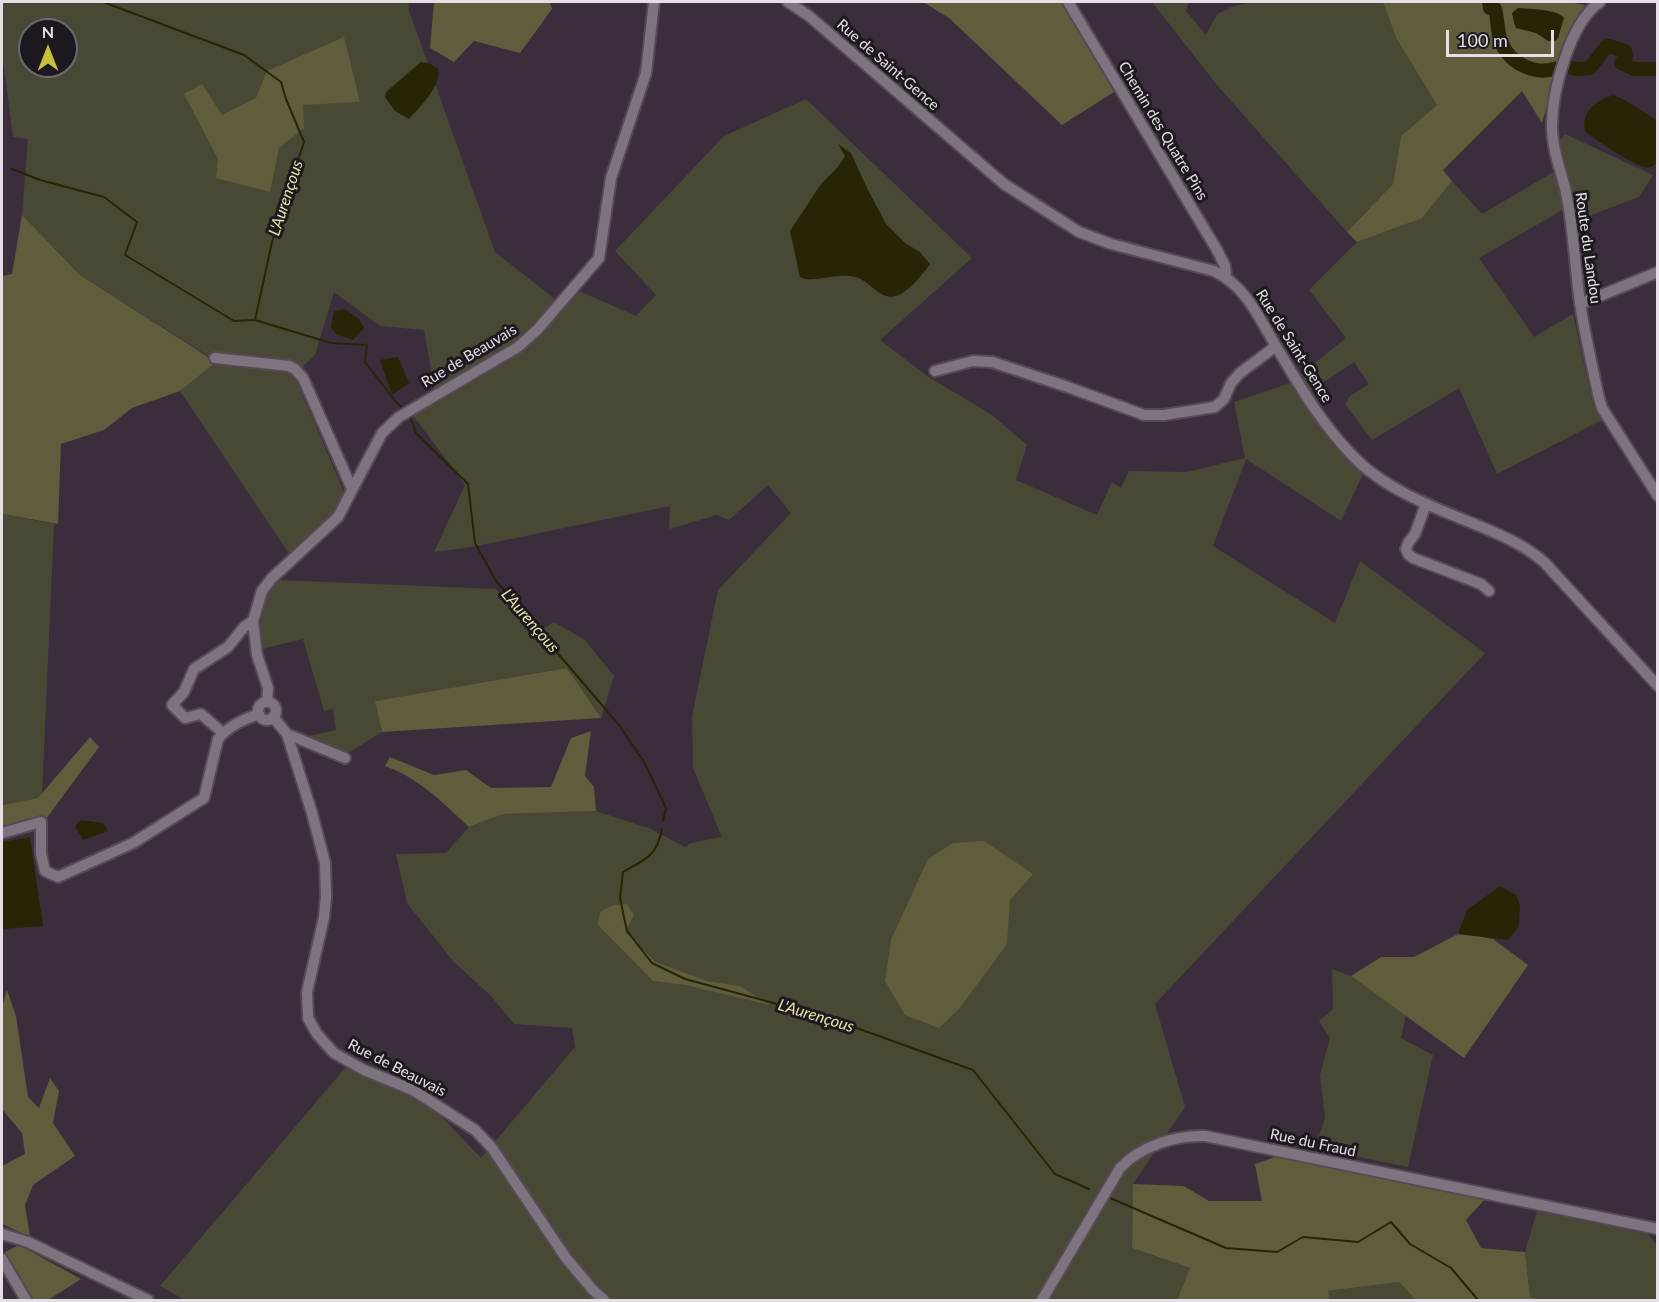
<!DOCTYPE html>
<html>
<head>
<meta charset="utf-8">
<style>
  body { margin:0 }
  #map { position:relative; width:1659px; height:1302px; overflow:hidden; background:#3a2e3c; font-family:Lato,sans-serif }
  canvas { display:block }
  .frame { position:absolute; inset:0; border:3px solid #e6dee7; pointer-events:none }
  .north { position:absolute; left:18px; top:18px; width:60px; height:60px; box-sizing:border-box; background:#1e191f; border:2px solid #6e686f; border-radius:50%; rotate:0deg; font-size:16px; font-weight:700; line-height:24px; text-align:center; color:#e6dee7 }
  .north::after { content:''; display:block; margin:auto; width:21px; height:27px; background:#c6bc3d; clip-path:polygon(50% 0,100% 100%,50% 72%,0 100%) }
  .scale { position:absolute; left:1446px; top:30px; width:108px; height:27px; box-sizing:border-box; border:3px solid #e6dee7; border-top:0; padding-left:8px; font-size:18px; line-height:21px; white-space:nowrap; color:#e6dee7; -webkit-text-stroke:4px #1e191f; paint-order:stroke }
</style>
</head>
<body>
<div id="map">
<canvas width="1659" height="1302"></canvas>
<div class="frame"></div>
<div class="north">N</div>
<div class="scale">100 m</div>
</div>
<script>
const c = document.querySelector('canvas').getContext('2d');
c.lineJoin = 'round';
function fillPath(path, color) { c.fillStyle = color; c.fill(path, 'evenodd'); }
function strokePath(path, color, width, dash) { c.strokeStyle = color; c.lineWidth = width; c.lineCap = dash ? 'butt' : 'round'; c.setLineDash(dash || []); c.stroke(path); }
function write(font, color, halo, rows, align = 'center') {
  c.font = font + ' Lato,sans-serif'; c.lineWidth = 6; c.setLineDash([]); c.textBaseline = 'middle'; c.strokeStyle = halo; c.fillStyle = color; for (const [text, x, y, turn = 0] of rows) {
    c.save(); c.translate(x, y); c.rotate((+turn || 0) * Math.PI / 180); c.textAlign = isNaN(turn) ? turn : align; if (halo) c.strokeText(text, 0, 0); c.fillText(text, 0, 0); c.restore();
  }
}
fillPath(new Path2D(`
  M2,2h406l1,9 86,241 69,54 15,-15 57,25 20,-21 -41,-44 109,-115 82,-37 166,159 -92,82 47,36 65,39 35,30 -11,35 81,35 15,-33 9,6 8,-17 58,1 58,-14 -11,-56 56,-19 56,-45 -37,-48 48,-48 65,-25 30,-36 30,33 80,-47 -3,-26 6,-7 88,41 -14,22 -63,24 -3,-17 -94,54 55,79 39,-23 20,90 9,16 -105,54 -38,-86 -87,52 -27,-36 5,-8 19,-12 -15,-22 -53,35 35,50 27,27 -22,47 -95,-62 -33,87 122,77 25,-62 125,92 -330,351 30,103 -52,77 -1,64 58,20 -13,32h-992l-25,-14 185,-218 67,27 31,23 38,40 94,-111 -3,-19 -58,-4 -23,-28 -38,-35 -46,-58 -11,-49 50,-1 23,-26 34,-13 93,-3 55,18 34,18 6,-4 31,-6 -29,-69 -1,-52 26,-126 73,-77 -23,-28 -39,35 -12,-5 -48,14 1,-23 -198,41 -38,5 31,-67 -53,-71 24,-16 -12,-68 -44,-4 -46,-34 -19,63 -21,20 50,117 -10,21 -44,42 -110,-164 36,-30 -136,-86 -58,-60 6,-76 -15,-2 -11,-85zM30,30h36v36h-36zM601,911l55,51 52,19 32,5 28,18 -83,-19 -32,-4z
  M1152,2h37l-3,9 20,24 11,-21 17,-8 20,-4h129l13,36 41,67 -36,31 -8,48 -46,48 -130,-147z
  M2,514l52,10 -12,272 -4,2 -36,7z
  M279,580l217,9 38,45 20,-12 31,18 29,36 -13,42 -34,-50 -191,33 6,31 -34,21 -44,-16 32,-7 -3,-21 -9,2 -21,-72 -41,10 -2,-34 8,-24z
  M1332,969l19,7 55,39 -5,23 32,17 -25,112 -93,-19 10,-30 -5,-43 10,-37 -11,-17 14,-12z
  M1537,1211l111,23 9,11v55h-117l-10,-3 -5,-45z
  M1399,1282l17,18h-86l-2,-9z`), '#494834');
fillPath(new Path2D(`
  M434,2h116l2,7 -32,44 -46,-12 -20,21 -24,-14z
  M923,2h140l51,90 -52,33 -113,-107z
  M1383,2h186l16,3 -20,37 -23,81 -20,-32 -79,79 9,11 -30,37 -65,24 -10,-10 46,-48 8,-48 36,-31 -41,-67z
  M344,37l16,65 -57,3 1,23 -25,20 -9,44 -54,-14 2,-19 -34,-65 18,-10 20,31 34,-17 11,-27z
  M22,215l58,60 136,87 -36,29 -48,17 -28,22 -43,14 -3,80 -56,-10v-238l10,-2z
  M567,668l34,50 -219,14 -7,-31z
  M591,731l-6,45 9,11 2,24 -93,3 -34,13c-26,-24 -50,-49 -84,-61l5,-9 44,18 32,-5 25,18 60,-1 20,-49z
  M90,737l9,10 -53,72 -44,11v-25l36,-7z
  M984,841l49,33 -23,26 -3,44 -48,65 -20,19 -34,-13 -20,-34 6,-41 37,-81 25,-16z
  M627,904l7,11 -9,17 31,30 52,19 32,5 30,19 -85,-20 -32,-4 -56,-57 4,-13 13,-6z
  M1458,934l21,2 14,3 35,26 -64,93 -113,-82 30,-19h33z
  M7,990l9,26 12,81 11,11 11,-30 9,13 -6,32 22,33 -42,29 -8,20 5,32 -28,-13v-58l23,-12 -3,-21 -20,-24v-102z
  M1278,1156l207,43 -19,21 15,28 44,4 5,45 10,3h-124l-17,-18 -71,9 2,9h-153l13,-32 -58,-20 1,-64 51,2 25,15h53l-7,-37z
  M19,1245l62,34 -33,21h-14l-29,-48z`), '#5f5d3c');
fillPath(new Path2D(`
  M1518,8c11,1 40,1 46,10l-6,20 -3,3h-7l-12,-8 -20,-5 -2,-5 -2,-10z
  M421,62l8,1 9,6c3,19 -18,37 -29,50l-14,-8 -10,-14 1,-5z
  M1613,95l10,4 34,21v43c-4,3 -7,6 -13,4 -11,-3 -51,-28 -59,-36 -4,-20 11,-30 28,-36z
  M838,144l13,9 16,35 19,36 19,19 15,9 10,12c-8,11 -21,28 -34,32 -16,5 -26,-16 -41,-19 -18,-5 -43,7 -55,0l-10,-46 31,-47 16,-16 8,-12z
  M345,309l14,10 5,9 -11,12 -17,-6 -5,-7 3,-16z
  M398,357l11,26 -17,12 -12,-35z
  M81,820l22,3 5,8 -25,9 -8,-14z
  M30,837l13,89 -41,3v-87z
  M1500,886l16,9 4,10 -1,21 -11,14 -50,-6 9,-24z`), '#272505');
strokePath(new Path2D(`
  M103,2l141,53 37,27 5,17 18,43 -32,100 -17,78 76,23 36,2 -2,17 31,40 8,7
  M12,169l28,11 64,17 33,25 -12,33 109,66 20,-1
  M410,416l6,17 52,51 7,59 21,38 123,144 25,37 22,46 -3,13
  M662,829c-5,27 -16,30 -39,43l-3,26 7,33 25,32 33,16 144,39 144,52 82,104 34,15
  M1110,1198l116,50 51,4 26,-15 55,5 33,-20 19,22 41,24 27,32`), '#272505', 2);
strokePath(new Path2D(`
  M1489,2l1,6 5,1c3,10 2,22 6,33 9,22 35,34 56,26
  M1568,67l9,2 13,-1 16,-21 3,-1 16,5 1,5 -5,7 13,6h24`), '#272505', 14);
const minor = new Path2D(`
  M788,2l21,14 195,168 75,48 32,12 103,27c33,16 45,47 63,77 22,37 45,77 76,108 30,32 79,51 119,67 26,11 50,20 72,39l114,124
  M1068,2l149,248 8,16 1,11
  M1600,2c-30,20 -48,89 -48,125 0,25 11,47 15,71 7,35 8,70 13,105 5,32 12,63 19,95l3,10 56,88
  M1580,304l78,-32
  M215,358l74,8 6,3 8,9 49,111
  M935,371l38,-10 19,1 73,24 79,29h20l51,-8 9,-8 7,-16 9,-10 36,-27
  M1426,504l-11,30 -7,9 -2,6 2,5 5,4 68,26 8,7
  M267,702l1,-14 -11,-33 -4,-34 9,-30 9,-12 67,-62 44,-84 17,-16 119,-70 20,-18 61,-71 12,-80 35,-105 8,-71
  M258 711a9 9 0 1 1 18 0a9 9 0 1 1-18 0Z
  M273,717l14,17 25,79 13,50 1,34 -2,20 -17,75 1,26 9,16 17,19 30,17 49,20 62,40 17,18 74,110 26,31 12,11
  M223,733l-22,-19 -16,4 -13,-13 12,-13 10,-23 34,-22 16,-20 9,-6
  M287,734l58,24
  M2,833l39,-11v32l4,17 13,6 75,-34 71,-45 14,-59c10,-13 26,-20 41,-25
  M2,1234l26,8 120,58
  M2,1259l24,41
  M1042,1300l78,-132c21,-22 55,-33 85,-32l453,93`);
strokePath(minor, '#564a57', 14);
strokePath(minor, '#7e7480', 10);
write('15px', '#e6dee7', '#1e191f', [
  ["Rue de Saint-Gence",888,65,41],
  ["Chemin des Quatre Pins",1163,131,59],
  ["Route du Landou",1588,248,82],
  ["Rue de Saint-Gence",1294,346,58],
  ["Rue de Beauvais",469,356,-31],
  ["Rue de Beauvais",397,1068,27],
  ["Rue du Fraud",1313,1143,12]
]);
write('italic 16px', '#e7e3a6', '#1e191f', [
  ["L'Aurençous",286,198,-72],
  ["L'Aurençous",530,621,49],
  ["L'Aurençous",816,1016,17]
]);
</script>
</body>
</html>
